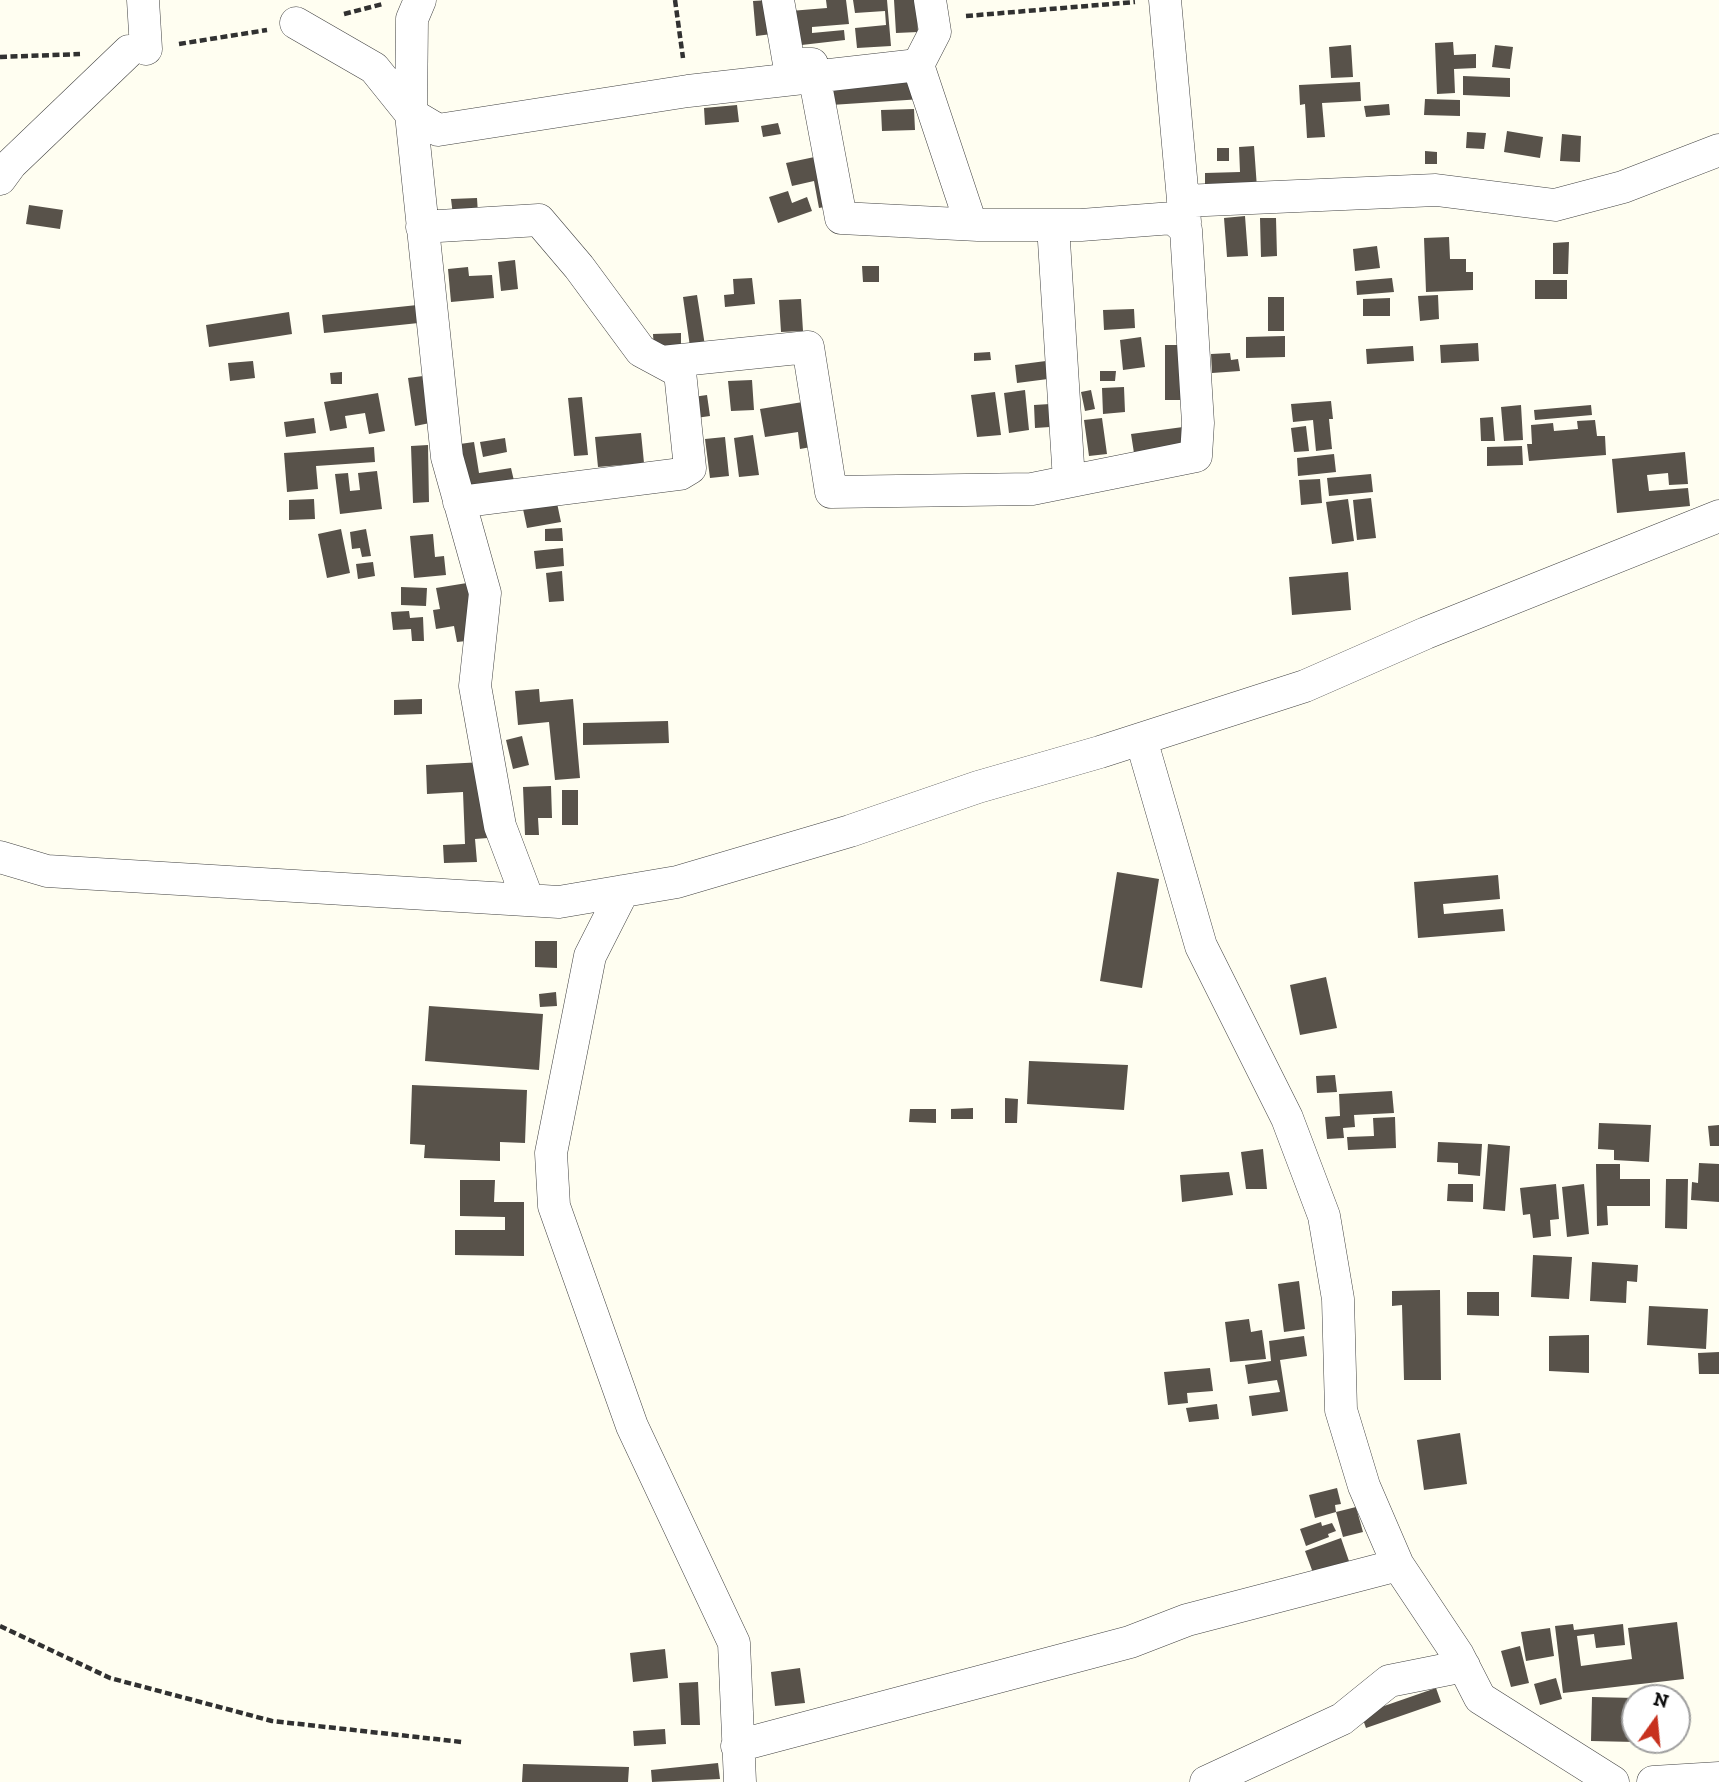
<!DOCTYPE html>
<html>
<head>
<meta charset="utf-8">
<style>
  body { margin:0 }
  #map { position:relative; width:1719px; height:1782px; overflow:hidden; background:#fffef1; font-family:"Zilla Slab",serif }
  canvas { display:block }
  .north { position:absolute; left:1621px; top:1684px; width:70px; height:70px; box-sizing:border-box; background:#fff; border:2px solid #9f9f9f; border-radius:50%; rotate:15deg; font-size:19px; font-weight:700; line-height:28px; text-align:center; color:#0f0f0f }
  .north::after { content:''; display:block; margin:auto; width:24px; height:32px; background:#c7311e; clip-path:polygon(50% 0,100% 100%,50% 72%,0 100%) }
</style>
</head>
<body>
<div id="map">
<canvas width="1719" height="1782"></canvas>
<div class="north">N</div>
</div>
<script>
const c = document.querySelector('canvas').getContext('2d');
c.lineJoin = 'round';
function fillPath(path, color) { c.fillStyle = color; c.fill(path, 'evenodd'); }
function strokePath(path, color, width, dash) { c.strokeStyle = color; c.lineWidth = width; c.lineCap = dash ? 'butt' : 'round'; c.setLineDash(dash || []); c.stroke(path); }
fillPath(new Path2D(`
  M770,0l2,34 -16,2 -3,-35z
  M826,0h20l3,24 -37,3v6l32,-3 1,10 -52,6 -3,-35 37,-3z
  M853,0h34l4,46 -34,2 -2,-20 31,-3 -1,-14 -30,2z
  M894,0h22l2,32 -22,1z
  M1453,42l1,13 22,-1v14l-22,1 1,24 -18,1 -2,-51z
  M1351,45l2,32 -22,1 -2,-31z
  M1495,45l18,2 -3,22 -18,-2z
  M1463,76l47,2v19l-47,-2z
  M921,81l1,18 -91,6 -1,-18z
  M1360,82l1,19 -39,2 3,34 -18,1 -2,-34 -5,1 -1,-20z
  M1425,99l35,1v16l-36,-1z
  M1389,104l1,11 -24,2 -2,-11z
  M737,105l2,17 -34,3 -1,-17z
  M914,109l1,21 -33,1 -1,-21z
  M778,123l3,11 -18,3 -2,-11z
  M1507,131l36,6 -3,21 -36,-6z
  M1467,132l19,1 -2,16 -18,-1z
  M1562,134l19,2 -1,26 -20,-1z
  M1254,146l3,42 -52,1v-16l35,-1 -1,-25z
  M1217,148h12v13h-12z
  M1425,151l12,1v12h-12z
  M824,155l11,50 -16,3 -5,-27 -22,5 -6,-23z
  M788,191l4,12 15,-6 5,14 -34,12 -9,-26z
  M477,198l1,16 -25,1 -2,-16z
  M29,205l34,5 -3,19 -34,-5z
  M1245,216l3,40 -21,1 -3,-39z
  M1260,218h16l1,38 -16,1z
  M1449,237l1,22h16v13h7v18l-47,2 -2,-54z
  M1569,242l-1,32h-15v-31z
  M1377,246l3,22 -25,3 -2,-22z
  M515,260l3,29 -17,2 -3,-29z
  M862,266h17v16h-16z
  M468,267l1,9 23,-1 2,23 -43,4 -3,-33z
  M752,278l3,26 -30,3 -1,-12 10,-1 -1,-15z
  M1392,278l2,14 -37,3 -1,-14z
  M1535,280h32v19h-32z
  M697,295l9,57 -15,2 -8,-57z
  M1438,295l1,24 -19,2 -2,-25z
  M1268,297h16v34h-16z
  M1390,298v18h-27v-17z
  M801,299l2,32 -22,1 -2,-32z
  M427,304l1,18 -104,11 -2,-18z
  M1134,309l1,19 -31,2 -1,-20z
  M289,312l3,22 -83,13 -3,-22z
  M681,333v16l-27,1 -1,-16z
  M1285,336v21l-39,1v-21z
  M1141,337l4,30 -22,3 -3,-30z
  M1478,343l1,18 -38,2 -1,-18z
  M1165,345h18l1,55h-19z
  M1413,346l1,15 -47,3 -1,-15z
  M990,352l1,8 -17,1v-8z
  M1230,353l1,7 7,-1 2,12 -28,2 -1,-19z
  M253,361l2,17 -25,3 -2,-18z
  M1046,361l2,18 -31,4 -2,-18z
  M1100,371h16l-1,10h-15z
  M342,372v12h-11l-1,-11z
  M423,376l7,47 -15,3 -7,-48z
  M752,380l2,30 -23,1 -3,-30z
  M1124,387l1,25 -22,2 -1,-26z
  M1025,390l4,40 -20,3 -5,-40z
  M1091,390l4,19 -10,2 -4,-19z
  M995,392l6,43 -24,2 -6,-42z
  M378,393l7,38 -16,3 -4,-21 -20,3 2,12 -17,3 -6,-29z
  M707,395l3,21 -14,2 -3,-21z
  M582,397l6,58 -14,1 -6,-58z
  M815,400l7,45 -22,4 -2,-17 -33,5 -5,-28z
  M1331,401l2,18h-4l3,30 -16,2 -3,-31 -20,2 -2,-18z
  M1050,404v23l-15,1 -1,-23z
  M1521,405l2,35 -19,1 -3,-34z
  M1591,405l1,10 -57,5 -1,-10z
  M1493,417l2,24h-14l-1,-23z
  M314,418l2,15 -30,4 -2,-15z
  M1102,418l5,36 -18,2 -5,-36z
  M1595,420l2,16h8l1,19 -77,6 -2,-17h5l-1,-19 22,-2 1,8 24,-2 -1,-8z
  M1306,426l3,25 -15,1 -3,-24z
  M1183,427l3,20 -52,6 -3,-19z
  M641,433l3,30 -46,4 -3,-30z
  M753,435l6,40 -20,2 -5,-39z
  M725,437l4,39 -19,2 -5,-39z
  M505,438l2,14 -24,5 -3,-15z
  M474,442l5,31 32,-5 4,17 -55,8 -7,-48z
  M428,445l1,57 -16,1 -2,-57z
  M1522,446l1,19 -36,1v-19z
  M374,447l1,15 -59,4 2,23 -31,3 -3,-39z
  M1685,452l3,32 -19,1 -1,-12 -21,2 2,16 39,-3 2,18 -73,7 -5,-54z
  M1334,454l2,18 -38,4 -1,-18z
  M377,471l5,38 -42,5 -5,-40 13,-1 2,18 10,-1 -2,-17z
  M1371,474l2,18 -44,4 -2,-18z
  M1320,479l2,24 -21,2 -2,-25z
  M1371,498l5,40 -19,2 -4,-40z
  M314,499l1,20 -26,1v-20z
  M1348,499l6,42 -22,3 -6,-42z
  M557,503l4,19 -34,6 -4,-19z
  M562,528l1,13h-18v-12z
  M341,529l9,44 -23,5 -9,-44z
  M366,529l5,27 -9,1 -2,-9 -8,1 -2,-17z
  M433,534l2,23 9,-1 2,19 -32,3 -4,-42z
  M563,548l1,18 -28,3 -2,-18z
  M373,562l2,14 -17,3 -2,-15z
  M562,571l2,30 -15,1 -3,-29z
  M1348,572l3,38 -59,5 -3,-38z
  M467,583l9,57 -19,2 -3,-16 -18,3 -3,-19 7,-1 -4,-21z
  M401,587l26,1 -1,18 -25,-1z
  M409,611l1,7 13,-1 1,24h-12l-1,-12 -18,1 -2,-18z
  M539,689l1,13 33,-3 7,79 -25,2 -6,-58 -31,3 -3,-34z
  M422,699v15l-28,1v-15z
  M668,721l1,22 -86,2v-22z
  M522,736l7,29 -16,4 -7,-29z
  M484,762l4,76 -13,1 2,23 -33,1 -1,-18 22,-1 -2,-52 -36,2 -1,-29z
  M551,786l1,32h-14l1,17h-14l-2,-48z
  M562,790h16v35h-16z
  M1117,872l42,7 -17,109 -42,-7z
  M1498,875l2,24 -57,5 1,10 59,-5 2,22 -87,7 -4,-56z
  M535,941h22v27l-22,-1z
  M1326,977l11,51 -37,7 -10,-50z
  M556,992l1,14 -17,1 -1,-13z
  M429,1006l114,8 -4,56 -114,-9z
  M1029,1061l99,4 -4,45 -97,-6z
  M1335,1075l2,17 -20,1 -1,-17z
  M412,1085l115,5 -2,53 -25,-1v19l-76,-3 1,-13 -15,-1z
  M1392,1091l2,22 -40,2 1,12 -12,1 1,10 -17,1 -2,-22 15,-1 -1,-22z
  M1005,1098l13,1 -1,24h-12z
  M973,1108v11h-22v-10z
  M910,1109h26v14l-27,-1z
  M1395,1117l1,31 -48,2 -1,-13 27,-1 -1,-18z
  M1599,1123l52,2 -2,37 -35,-2v-10l-16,-1z
  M1719,1125v21h-9l-2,-20z
  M1438,1142l44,2 -2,32 -22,-2v-11l-21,-1z
  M1488,1144l22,2 -5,65 -22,-2z
  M1263,1149l4,40h-21l-5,-37z
  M1699,1163l20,1v38l-28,-2 1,-18 6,1z
  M1596,1164h24v15h30v27h-43l1,19 -11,1z
  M1229,1172l4,23 -51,7 -2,-27z
  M1666,1179h22l-1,50 -22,-1z
  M460,1180h35l-1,22h30v54l-69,-1v-25h50v-13l-45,-1z
  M1448,1184h25v18l-26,-1z
  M1556,1184l3,35 -9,1 1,16 -18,2 -3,-24 -7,1 -3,-27z
  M1584,1184l5,50 -22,3 -5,-50z
  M1533,1255l39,2 -3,42 -38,-2z
  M1592,1262l46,3 -1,17 -10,-1 -1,22 -36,-2z
  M1299,1281l6,48 -21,3 -6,-48z
  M1440,1290l1,90h-37l-2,-75 -10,1v-15z
  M1467,1292h32v24l-32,-1z
  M1649,1306l59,3 -2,40 -59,-4z
  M1249,1319l2,13 11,-2 4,29 -36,3 -5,-40z
  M1589,1335v38l-40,-2v-35z
  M1304,1336l3,20 -27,4 8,51 -36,5 -3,-20 31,-4 -3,-12 -29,4 -3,-19 26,-4 -2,-20z
  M1719,1352v22h-20l-1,-21z
  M1210,1368l3,23 -26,2 1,10 -20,2 -4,-33z
  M1217,1404l2,15 -30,3 -3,-14z
  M1460,1433l7,51 -43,6 -7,-50z
  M1337,1488l4,16 -6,1 1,7 -21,6 -6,-23z
  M1356,1507l7,25 -20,5 -7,-25z
  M1321,1522l1,4 10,-3 4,8 -8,3 1,3 -23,9 -6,-17z
  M1341,1538l9,26 -34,17 -11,-30z
  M1677,1622l7,57 -121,14 -8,-67 18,-2 1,6 49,-6 2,21 -29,3 -2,-14 -17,2 4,30 51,-7 -4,-31z
  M1550,1628l4,28 -28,5 -5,-29z
  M1520,1646l9,37 -18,4 -10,-36z
  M665,1649l3,29 -35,4 -3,-29z
  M800,1668l5,35 -30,3 -4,-34z
  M1556,1678l6,21 -22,6 -6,-21z
  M698,1682l2,43h-19l-2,-42z
  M1436,1688l5,14 -75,26 -5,-14z
  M1592,1697l43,1v44l-44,-1z
  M665,1729l1,15 -32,2 -1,-15z
  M718,1763l2,16 -68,3 -1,-12z
  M523,1764l106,3 -1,15h-106z`), '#58524a');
const street = new Path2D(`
  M143,0l3,49
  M420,0l-8,19 -1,95 27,16 250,-39 230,-26 17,-33 -5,-32
  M1165,0l20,222
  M296,23l78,45 37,46 36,343 38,136 -10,93 25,140 28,74
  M918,65l53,159
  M0,179l11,-15 118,-113
  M1183,201l253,-11 119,15 68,-18 96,-37
  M1053,225l16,256
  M422,227l117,-7 40,47 62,84 39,21 10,96 -10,6 -221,28
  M662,362l146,-15 23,145 201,-3 164,-33 2,-33 -12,-193 -13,-12 -92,7h-103l-137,-7 -29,-154h-23l-11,-64
  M1141,739l60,207 86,172 37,98 14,83 3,111 23,76 34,79 60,90 22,43 133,84
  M0,857l47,14 512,31 118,-20 173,-51 128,-44 122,-35 205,-66 121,-53 293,-117
  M623,891l-33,65 -39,197 3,53 78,220 102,217 6,139
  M737,1746l393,-104 57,-22 211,-55
  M1206,1782l136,-63 47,-38 75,-15
  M1653,1782l66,-4`);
strokePath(street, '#424242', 33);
strokePath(new Path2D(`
  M675,0l8,58
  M344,14l39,-10
  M966,16l169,-14
  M179,44l88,-14
  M0,57l80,-3
  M0,1626l110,52 162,43 190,21`), '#313131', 4.5, [7, 3.5]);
strokePath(street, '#fff', 32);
</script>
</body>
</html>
